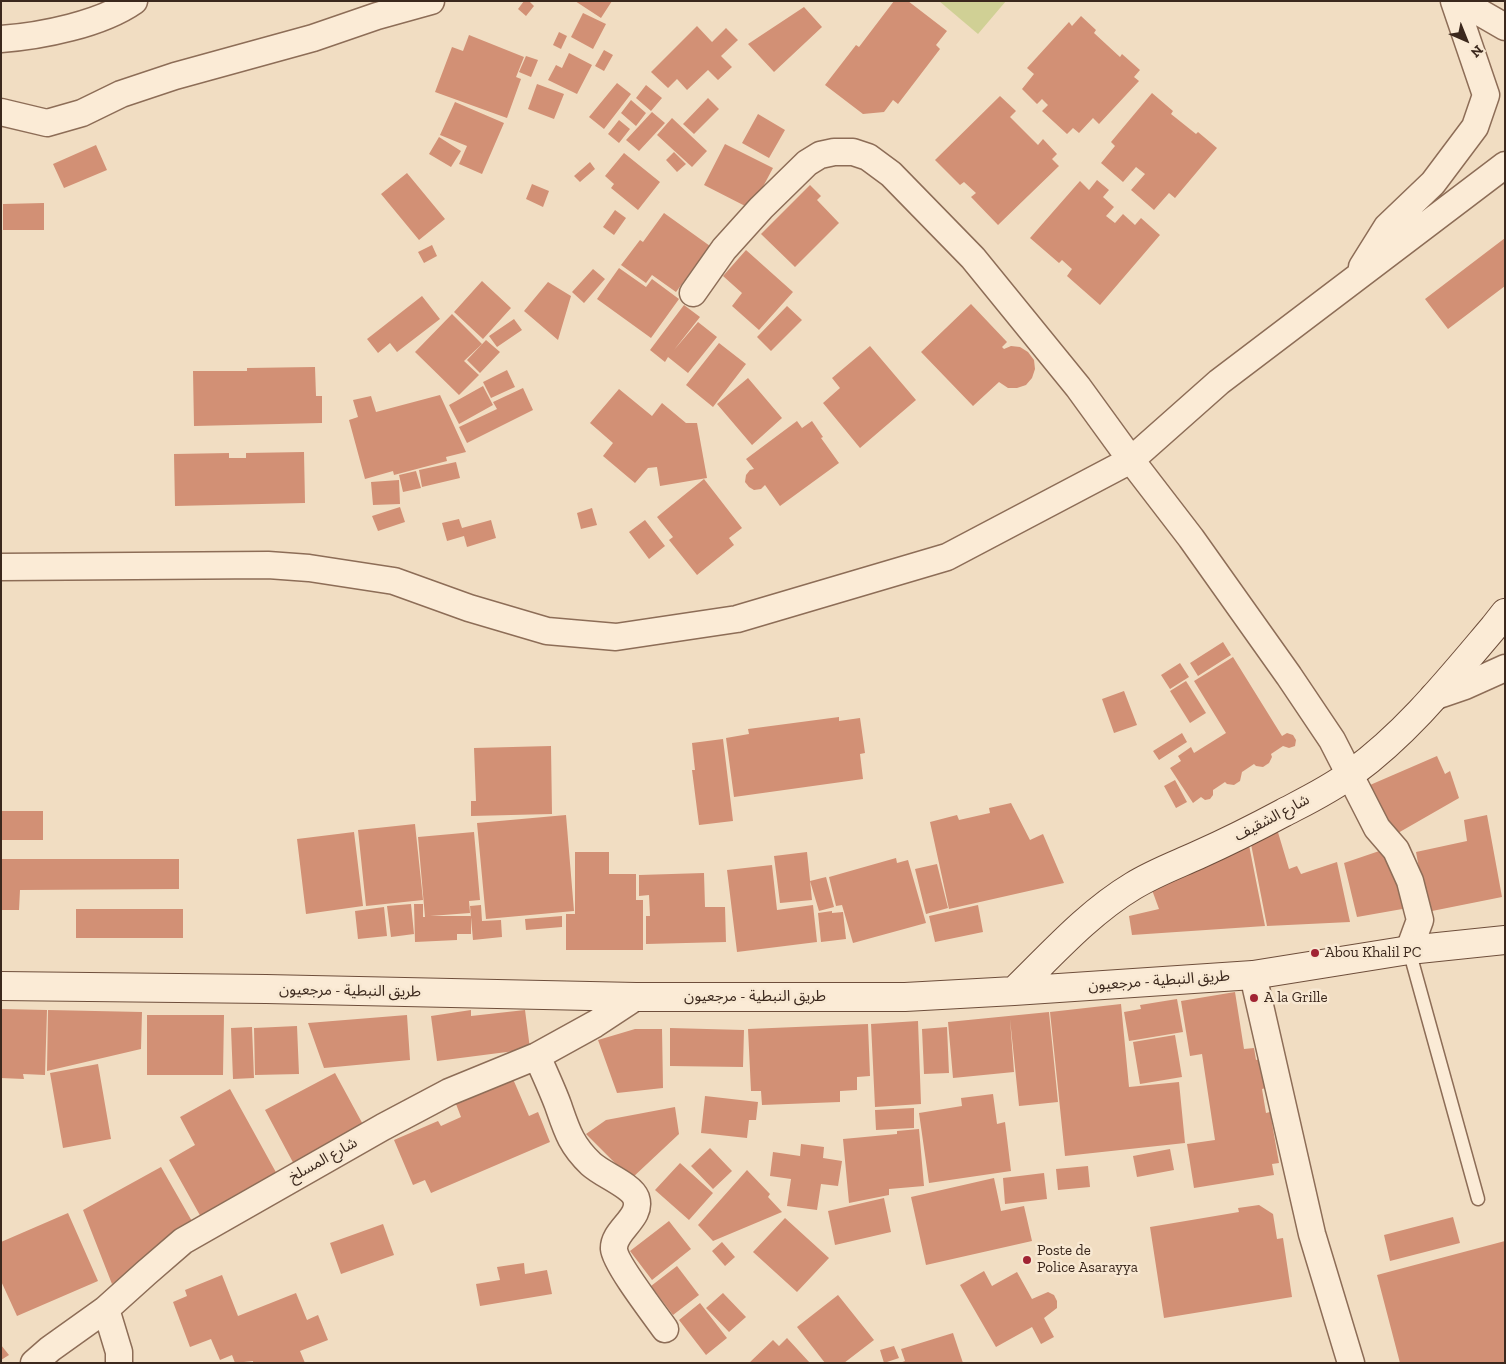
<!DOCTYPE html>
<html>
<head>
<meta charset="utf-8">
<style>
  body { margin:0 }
  #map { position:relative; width:1506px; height:1364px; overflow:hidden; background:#f1ddc2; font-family:"Zilla Slab",serif }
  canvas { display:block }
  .frame { position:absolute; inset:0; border:2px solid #3b281d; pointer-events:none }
  .north { position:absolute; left:1441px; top:15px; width:50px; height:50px; -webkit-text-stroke:4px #f8e8d2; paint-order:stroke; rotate:136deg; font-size:14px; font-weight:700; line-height:20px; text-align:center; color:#3b281d }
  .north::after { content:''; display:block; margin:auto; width:18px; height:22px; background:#3b281d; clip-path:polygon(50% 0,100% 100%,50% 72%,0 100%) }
</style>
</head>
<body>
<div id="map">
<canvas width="1506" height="1364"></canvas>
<div class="frame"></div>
<div class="north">N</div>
</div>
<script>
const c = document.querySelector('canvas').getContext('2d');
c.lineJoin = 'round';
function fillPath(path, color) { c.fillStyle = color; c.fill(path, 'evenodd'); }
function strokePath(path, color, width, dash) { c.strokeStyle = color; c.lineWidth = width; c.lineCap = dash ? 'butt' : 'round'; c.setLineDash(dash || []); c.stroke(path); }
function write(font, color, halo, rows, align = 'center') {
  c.font = font + ' "Zilla Slab","Noto Sans Arabic",serif'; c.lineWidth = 5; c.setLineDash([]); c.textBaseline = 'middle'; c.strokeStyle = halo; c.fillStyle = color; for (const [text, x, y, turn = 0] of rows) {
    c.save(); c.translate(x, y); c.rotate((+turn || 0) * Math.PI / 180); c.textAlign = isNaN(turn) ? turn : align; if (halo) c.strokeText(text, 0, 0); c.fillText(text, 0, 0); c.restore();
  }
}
fillPath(new Path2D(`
  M939,1h67l-28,33z`), '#d0d095');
fillPath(new Path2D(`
  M524,1h5l5,5 -8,10 -8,-7z
  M575,1h37l-11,17z
  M894,1h14l39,30 -11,14 4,4 -42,55 -5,-4 -9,12 -21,2 -38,-29 31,-40 3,2z
  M804,7l18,20 -48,45 -26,-28z
  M583,13l23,11 -13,25 -22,-12z
  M1081,16l15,14 -2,3 26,24 2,-3 18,16 -6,7 5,4 -40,43 -6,-6 -14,15 -6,-5 -6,6 -25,-23 6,-6 -6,-6 -5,5 -15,-15 12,-15 -7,-6 42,-46 3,4z
  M697,26l15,16 14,-14 12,12 -17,16 11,11 -14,13 -10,-10 -21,20 -10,-11 -9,9 -17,-16z
  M559,32l8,4 -6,13 -8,-4z
  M469,35l55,22 -8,20 5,2 -14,39 -72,-26 17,-45 11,4z
  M604,50l9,5 -9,16 -9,-5z
  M569,53l23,12 -15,29 -29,-14 8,-15 6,3z
  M526,56l12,4 -7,17 -12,-5z
  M617,83l14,11 -27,35 -15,-12z
  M537,84l27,10 -10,25 -26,-10z
  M646,85l16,13 -11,13 -15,-13z
  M1152,93l21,18 -2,3 25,20 2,-2 19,16 -42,50 -6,-5 -15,17 -23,-20 14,-16 -9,-7 -13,15 -22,-19 14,-17 -4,-4z
  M1000,96l16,15 -6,6 28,28 5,-6 14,15 -5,5 7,7 -61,59 -27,-28 5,-4 -12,-11 -4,3 -25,-25z
  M708,98l11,11 -25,25 -11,-10z
  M631,100l15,13 -10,13 -15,-13z
  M455,102l49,21 -22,51 -23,-10 8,-18 -27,-11z
  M652,112l13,11 -26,28 -13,-11z
  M758,114l27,16 -16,28 -27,-15z
  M672,118l35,33 -15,16 -35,-32z
  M619,120l11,9 -11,14 -11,-9z
  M439,137l22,14 -10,16 -22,-13z
  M725,144l48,24 -22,41 -47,-24z
  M96,145l11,25 -43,18 -11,-24z
  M674,152l12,12 -9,8 -11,-12z
  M624,153l36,29 -22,28 -27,-22 3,-4 -9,-8z
  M590,162l5,7 -15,13 -6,-6z
  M407,173l38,46 -26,21 -38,-46z
  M1097,180l12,10 -6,7 11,10 -8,9 9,7 8,-9 12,11 6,-7 19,17 -60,70 -33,-29 5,-7 -10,-9 -3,3 -29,-25 50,-57 9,9z
  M532,184l17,7 -6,16 -17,-8z
  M810,185l11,11 -4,4 22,23 -44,44 -34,-33z
  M44,203v27h-41v-26z
  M615,210l11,8 -12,17 -11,-8z
  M664,213l46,33 -34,46 -24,-17 -6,8 -25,-18 19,-25 3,2z
  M1505,238v48l-57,43 -23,-30z
  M432,245l5,11 -13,7 -6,-11z
  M746,250l47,42 -34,38 -27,-24 10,-13 -19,-17z
  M619,268l27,19 6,-8 27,20 -28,39 -54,-39z
  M593,269l12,10 -21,24 -12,-11z
  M482,281l29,27 -28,31 -29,-27z
  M548,282l23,14 -13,44 -34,-29z
  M422,296l18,23 -43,33 -7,-9 -12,10 -11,-14z
  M971,304l36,38 -5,5 2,2 7,-3 9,1 8,5 6,8 1,9 -3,9 -6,7 -9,3h-9l-9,-6 -26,24 -52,-54z
  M684,305l16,12 -26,33 24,-28 19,15 -29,36 -20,-16 -3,5 -15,-12z
  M787,306l15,14 -31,31 -14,-14z
  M452,314l30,30 -18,17 15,14 -20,20 -44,-43z
  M514,319l8,11 -25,17 -8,-11z
  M486,340l14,12 -20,21 -13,-13z
  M719,343l27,21 -33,43 -27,-22z
  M870,346l46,54 -56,48 -37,-45 17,-15 -8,-10z
  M315,367l1,29h6v27l-128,3 -1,-55h54v-3z
  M507,370l8,17 -24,11 -8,-16z
  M748,378l34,40 -30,27 -35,-41z
  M483,386l10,19 -34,19 -10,-19z
  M523,388l10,22 -66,33 -8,-16 38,-18 -4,-7z
  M619,389l33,27 10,-13 24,20h11l10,55 -47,8 -3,-19 -9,1 -13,15 -32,-27 10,-13 -23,-20z
  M440,395l26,57 -20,5 1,4 -53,14 -1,-4 -28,8 -16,-59 9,-3 -5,-17 18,-4 5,16z
  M797,421l5,7 10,-7 11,16 -2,1 18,25 -59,43 -15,-21 -4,4 -7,1 -5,-3 -4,-5 1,-7 4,-5 4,-1 -8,-10z
  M304,452l1,51 -130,3 -1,-52 55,-1v5h17v-5z
  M456,462l4,16 -38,9 -3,-17z
  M416,471l5,17 -18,4 -4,-17z
  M704,479l38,49 -13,10 5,7 -37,30 -28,-35 4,-3 -16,-20z
  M399,480l1,24 -27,1 -2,-23z
  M400,507l5,15 -27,9 -6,-15z
  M592,508l5,17 -16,4 -4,-16z
  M459,519l3,9 29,-8 5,18 -29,9 -3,-11 -17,5 -5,-18z
  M645,520l20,26 -16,13 -20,-27z
  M1223,642l8,13 -33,21 -8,-13z
  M1233,657l49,79 5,-3 6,2 3,5 -1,6 -6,2 -6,-2 -12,8 1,3 -3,6 -6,4 -7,-1 -2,-2 -12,8 -2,9 -6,4 -7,-1 -2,-2 -12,8v5l-3,4 -5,1 -4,-3 -8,6 -23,-35 11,-7 -3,-5 13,-9 3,6 32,-20 -32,-52z
  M1180,663l9,14 -19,12 -9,-14z
  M1186,681l20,32 -16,10 -20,-32z
  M1124,691l13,34 -23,8 -12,-34z
  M839,717v4l21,-3 5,35 -5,1 3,25 -129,18 -8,-59 23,-4 -1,-5z
  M1182,733l5,9 -28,18 -6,-9z
  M723,739l10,82 -34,4 -7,-55h3l-3,-27z
  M551,746l1,68 -81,2v-15h5l-2,-53z
  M1437,756l8,18 5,-3 9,27 -68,39 -21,-52z
  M1175,780l12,22 -11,6 -12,-22z
  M1011,803l19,37 13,-6 21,49 -115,26 -19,-87 27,-7 2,5 31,-7 -1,-5z
  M1,811h42v29h-42z
  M566,815l8,96 -88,8 -9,-96z
  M1487,815l15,82 -75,15 -11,-60 51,-11 -3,-21z
  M415,824l8,76 -57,6 -8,-76z
  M1277,829l12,40 8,-3 4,8 36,-12 13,60 -83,4 -17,-87z
  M354,832l9,74 -57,8 -9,-75z
  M474,832l6,68 -11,1 1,12 -40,3h41v18h-14v6l-42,2 -1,-38h9v13h2l-7,-80z
  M1248,840l17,86 -133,9 -3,-19 30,-7 -7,-19z
  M1391,847l17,61 -51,9 -13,-54z
  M575,852h34v22h27v26h7v50h-77v-36h9z
  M807,852l5,48 -32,3 -6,-47z
  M896,858l1,5 11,-3 18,63 -73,20 -11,-38 -6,1 -7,-29z
  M1,859h178v30l-159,1 -1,20h-18z
  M937,864l11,44 -22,6 -11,-45z
  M772,865l5,45 36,-5 4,37 -80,10 -10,-82z
  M704,873l1,34h20l1,35 -80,2v-28h4l-1,-21 -10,1v-21z
  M826,877l8,30 -15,4 -9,-30z
  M411,904l3,30 -23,3 -4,-31z
  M481,905l1,16 19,-1 1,17 -29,3 -3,-34z
  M978,905l5,27 -48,10 -6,-26z
  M384,907l3,29 -29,3 -3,-28z
  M76,909h107v29h-107z
  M832,911v2l11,-1 3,27 -25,3 -3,-29z
  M562,916v11l-36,3 -1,-11z
  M1235,992l9,57 10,-1 2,12 5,-1 5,29 -4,1 4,24 4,-1 9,51 -7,1 2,11 -80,13 -7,-44 28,-4 -13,-86 -12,2 -9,-55z
  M1177,999l6,33 -54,9 -5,-29 17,-3 -1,-4z
  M1121,1004l8,83 50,-5 6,61 -120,13 -15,-144z
  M1,1009l46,1 -2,65 -22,-1 1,5 -23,-1z
  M48,1010l94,2 -1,37 -94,22z
  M471,1010v6l54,-6 5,39 -93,12 -6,-45z
  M1049,1012l9,90 -39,4 -9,-87 4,53 -61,6 -5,-56z
  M147,1015h77l-1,60h-76z
  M407,1015l3,45 -86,8 -16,-45z
  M918,1021l3,83 -46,3 -4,-83z
  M868,1024l2,52 -13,1v13l-17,1v11l-78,3 -1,-14h-10l-3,-62z
  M297,1026l2,48 -44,1 -1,-47z
  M252,1027l2,51 -21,1 -2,-51z
  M947,1027l2,46 -25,1 -2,-45z
  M670,1028l74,2 -1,37 -73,-1z
  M635,1029h27l1,59 -46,5 -19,-53z
  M1175,1035l7,42 -42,7 -7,-42z
  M98,1064l13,75 -48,9 -13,-75z
  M335,1073l31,57 -70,38 -31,-58z
  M513,1079l16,37 9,-4 12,30 -119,51 -6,-13 -12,5 -19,-45 44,-19 3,5 20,-9 -5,-13z
  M230,1089l48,87 -76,43 -33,-59 26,-15 -15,-28z
  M993,1094l4,30 8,-2 6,49 -82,12 -10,-70 43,-7 -1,-8z
  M705,1096l53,6 -2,18h-7l-2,18 -46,-5z
  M675,1107l4,27 -48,45 -45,-45 20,-14z
  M914,1108v20l-38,2 -1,-20z
  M919,1129l5,57 -35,3v6l-40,8 -6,-64 54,-5v-3z
  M801,1144l23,3 -1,11 19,3 -4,25 -17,-2 -4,26 -30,-4 4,-27 -21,-3 3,-24 27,4z
  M710,1148l22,23 -19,18 -22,-23z
  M1170,1149l4,21 -37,7 -4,-21z
  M680,1163l33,30 -24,27 -34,-30z
  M1088,1166l2,21 -32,3 -2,-21z
  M161,1167l32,56 -81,61 -29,-74z
  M747,1170l23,24 -2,3 14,15 -69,29 -15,-16z
  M1044,1173l3,26 -42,5 -2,-26z
  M994,1178l7,33 23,-5 8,35 -106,24 -15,-68z
  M884,1198l7,34 -56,13 -7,-34z
  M1259,1205l14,9 4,25 6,-1 9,59 -128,21 -14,-91 89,-15 -1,-4z
  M68,1213l30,68 -81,35 -16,-35v-39z
  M1453,1217l7,26 -70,18 -6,-26z
  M785,1218l44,40 -32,34 -44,-40z
  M669,1221l22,28 -39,31 -22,-29z
  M383,1224l11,31 -53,19 -11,-31z
  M1505,1241v122h-105l-23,-88z
  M722,1242l13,15 -10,9 -13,-15z
  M524,1263l1,11 22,-4 5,24 -72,12 -4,-22 24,-4 -3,-13z
  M677,1266l22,29 -26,20 -22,-29z
  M984,1271l8,15 25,-14 15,27 16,-7 6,3 3,6v7l-13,10 10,19 -13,7 -9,-17 -36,20 -36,-62z
  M222,1275l16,41 58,-23 11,27 11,-5 10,25 -28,11 5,12h-52v-2l-18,2 -3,-8 -12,5 -9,-21 -21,8 -17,-45 14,-6 -2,-6z
  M723,1293l23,24 -17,15 -23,-24z
  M838,1295l36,45 -30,23h-19l-28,-36z
  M700,1303l27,35 -21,17 -27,-35z
  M953,1333l10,30h-63l5,-2 -4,-12z
  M787,1338l23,25h-61l24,-23 6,6z
  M1,1345l8,10 -8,5z
  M894,1346l5,12 -15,5 -4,-13z`), '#d29075');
const lane = new Path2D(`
  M1409,950l69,249`);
const street = new Path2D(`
  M1460,1l45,26
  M1,39c41,-3 100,-15 133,-38
  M1,112l46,11 35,-10 39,-19 54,-18 138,-38 64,-22 54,-15
  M1362,267l25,-40 46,-44 42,-56 11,-32 -32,-94
  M693,293l31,-44 37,-41 46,-45 13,-8 14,-3h19l15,5 23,17 82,84 105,129 53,73 60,78 98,138 43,64 45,88 19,22 14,31 10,39 -11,30
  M1,567l267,-2 41,3 85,13 75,27 78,23 69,6 121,-18 210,-62 184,-97 88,-78 286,-217
  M1433,697l32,-11 40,-18
  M1253,975l59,259 39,129
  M537,1056c7,16 15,33 21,49 9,26 13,40 33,59 12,11 40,21 45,34 7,20 -23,32 -22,51 1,14 41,66 51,80
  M106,1309l13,43v11
  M34,1363l16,-14 56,-40 40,-36 37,-32 200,-114 66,-35 88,-36 58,-32 41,-27`);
const secondary = new Path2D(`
  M1,986l265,3 370,8h269l109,-6 239,-16 156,-25 96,-10
  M1014,991c37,-36 74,-78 119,-105 21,-13 43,-21 65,-31 29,-13 57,-27 85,-42 23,-12 48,-24 69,-40 55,-40 98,-94 142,-146l11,-14`);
strokePath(lane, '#8d6d57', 15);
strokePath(street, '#8d6d57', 29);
strokePath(secondary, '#6e4e3b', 30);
strokePath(lane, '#fbebd6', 12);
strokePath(street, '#fbebd6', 26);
strokePath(secondary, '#fbebd6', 28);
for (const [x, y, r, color] of [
  [1315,953,5,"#a02333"],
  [1254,998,5,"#a02333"],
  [1027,1260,5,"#a02333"]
]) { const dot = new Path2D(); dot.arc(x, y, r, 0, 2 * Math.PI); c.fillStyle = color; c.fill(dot); strokePath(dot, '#f8e8d2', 2); }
write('15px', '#3b281d', '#f8e8d2', [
  ["شارع الشقيف",1272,818,-28],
  ["طريق النبطية - مرجعيون",1159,981,-4],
  ["طريق النبطية - مرجعيون",350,991,1],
  ["طريق النبطية - مرجعيون",755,997],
  ["شارع المسلخ",323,1160,-29]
]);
write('15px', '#3b281d', '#f8e8d2', [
  ["Abou Khalil PC",1325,953],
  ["A la Grille",1264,998],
  ["Poste de",1037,1251],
  ["Police Asarayya",1037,1268]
], 'left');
</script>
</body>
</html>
